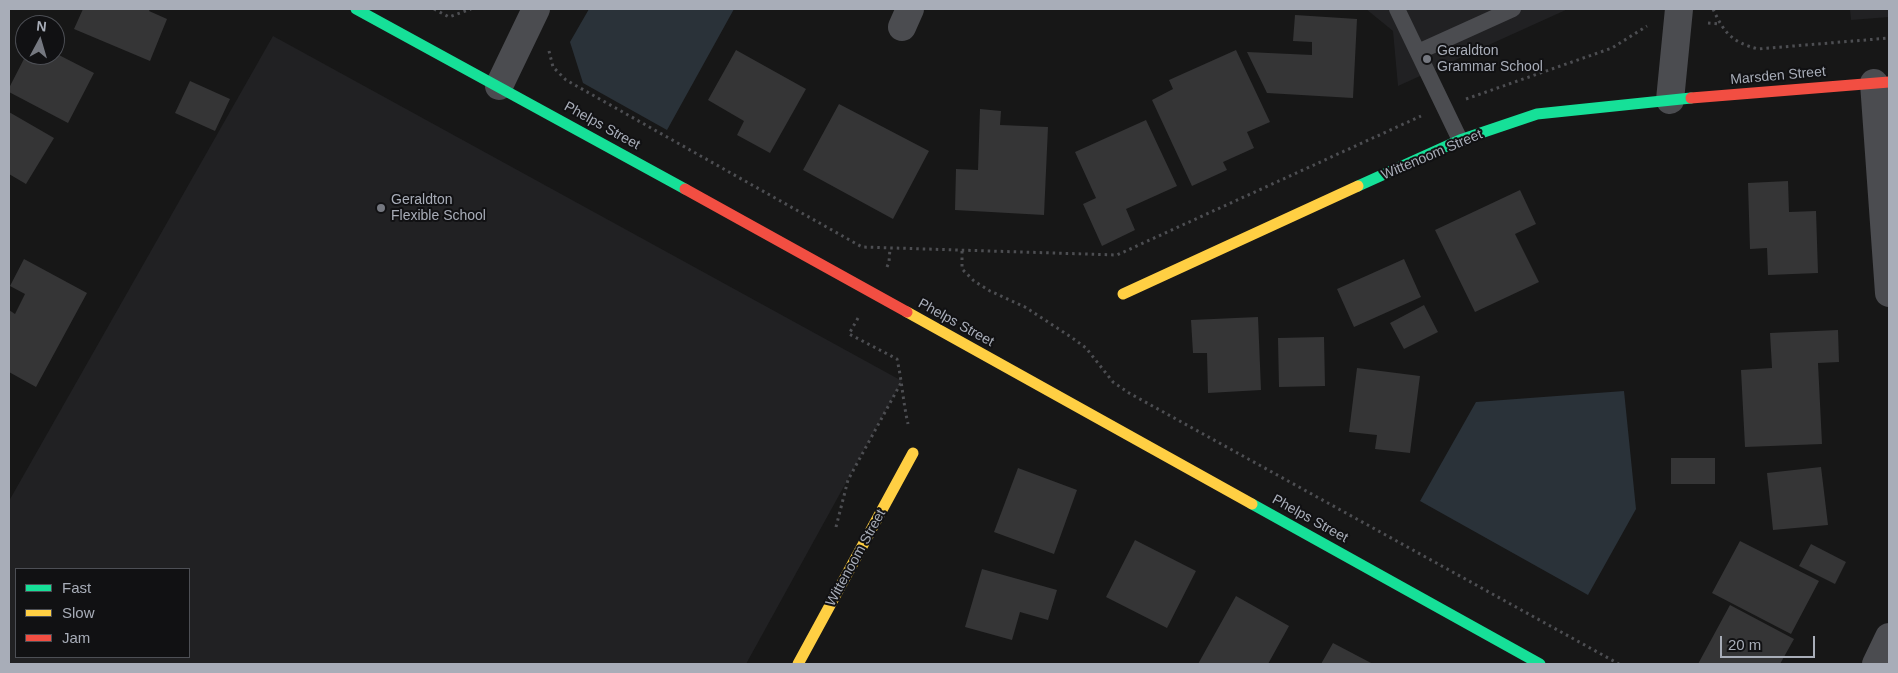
<!DOCTYPE html>
<html>
<head>
<meta charset="utf-8">
<style>
  body { margin:0 }
  #map { position:relative; width:1898px; height:673px; overflow:hidden; background:#171717; font-family:Helvetica,sans-serif }
  canvas { display:block }
  .frame { position:absolute; inset:0; border:10px solid #a8adb8; pointer-events:none }
  .legend { position:absolute; left:15px; top:568px; width:175px; height:90px; box-sizing:border-box; background:#111113; border:1px solid #4d4f55; margin:0; padding:6px 9px; list-style:none; font-size:15px; color:#a8adb8 }
  .legend li { display:flex; align-items:center; gap:10px; height:25px }
  .legend b { width:25px; border:1px solid #4d4f55 }
  .north { position:absolute; left:15px; top:15px; width:50px; height:50px; box-sizing:border-box; background:#111113; border:1px solid #4d4f55; border-radius:50%; rotate:6deg; font-size:14px; font-weight:700; line-height:20px; text-align:center; color:#a8adb8 }
  .north::after { content:''; display:block; margin:auto; width:18px; height:22px; background:#757880; clip-path:polygon(50% 0,100% 100%,50% 72%,0 100%) }
  .scale { position:absolute; left:1720px; top:636px; width:95px; height:22px; box-sizing:border-box; border:2px solid #a8adb8; border-top:0; padding-left:6px; font-size:15px; line-height:18px; white-space:nowrap; color:#a8adb8; -webkit-text-stroke:4px #111113; paint-order:stroke }
</style>
</head>
<body>
<div id="map">
<canvas width="1898" height="673"></canvas>
<div class="frame"></div>
<ul class="legend">
<li><b style="height:6px;background:#16e098"></b>Fast</li>
<li><b style="height:6px;background:#ffcf43"></b>Slow</li>
<li><b style="height:6px;background:#f24e42"></b>Jam</li>
</ul>
<div class="north">N</div>
<div class="scale">20 m</div>
</div>
<script>
const c = document.querySelector('canvas').getContext('2d');
c.lineJoin = 'round';
function fillPath(path, color) { c.fillStyle = color; c.fill(path, 'evenodd'); }
function strokePath(path, color, width, dash) { c.strokeStyle = color; c.lineWidth = width; c.lineCap = dash ? 'butt' : 'round'; c.setLineDash(dash || []); c.stroke(path); }
function write(font, color, halo, rows, align = 'center') {
  c.font = font + ' Helvetica,sans-serif'; c.lineWidth = 4; c.setLineDash([]); c.textBaseline = 'middle'; c.strokeStyle = halo; c.fillStyle = color; for (const [text, x, y, turn = 0] of rows) {
    c.save(); c.translate(x, y); c.rotate((+turn || 0) * Math.PI / 180); c.textAlign = isNaN(turn) ? turn : align; if (halo) c.strokeText(text, 0, 0); c.fillText(text, 0, 0); c.restore();
  }
}
fillPath(new Path2D(`
  M1366,9h202l-170,77 -5,-55z
  M1850,9h39v8l-38,3z
  M273,36l629,345 -156,283h-737v-163zM16,569h173v88h-173z`), '#212123');
fillPath(new Path2D(`
  M589,9h145l-67,121 -84,-47 -13,-41z
  M1624,391l12,118 -48,86 -168,-94 56,-99z`), '#2a3239');
fillPath(new Path2D(`
  M83,9h67l-1,2 18,8 -17,42 -76,-32z
  M1295,15l62,4 -4,79 -86,-5 -20,-41 65,3v-13l-19,-1z
  M736,50l70,39 -36,64 -33,-18 7,-14 -36,-21z
  M1236,50l34,72 -23,10 7,16 -31,14 4,8 -35,16 -40,-86 21,-11 -4,-9z
  M55,53l39,20 -26,50 -59,-31v-4l17,-33h29z
  M190,81l40,18 -15,32 -40,-18z
  M839,104l90,47 -36,68 -90,-49z
  M980,109l21,2 -1,14 48,2 -4,88 -89,-5 1,-41 22,1z
  M9,112l45,26 -28,46 -17,-10z
  M1146,120l31,66 -51,23 9,21 -33,16 -19,-42 13,-6 -21,-46z
  M1788,181l1,31 27,-1 2,62 -50,2 -1,-27 -17,1 -2,-66z
  M1520,190l16,34 -21,10 24,48 -64,30 -40,-82z
  M24,259l63,34 -51,94 -27,-15v-62l6,4 10,-20 -15,-8z
  M1404,259l17,38 -67,30 -17,-38z
  M1424,305l14,27 -34,17 -14,-26z
  M1258,317l3,73 -53,3 -1,-40h-14l-2,-33z
  M1838,330l1,32 -21,1 4,81 -77,3 -4,-77 31,-2 -2,-35z
  M1324,337l1,49 -46,1 -1,-49z
  M1357,368l63,8 -10,77 -35,-4 2,-14 -28,-3z
  M1671,458h44v26h-44z
  M1821,467l7,58 -55,5 -6,-57z
  M1018,468l59,22 -23,64 -60,-22z
  M1135,540l61,31 -29,57 -61,-31z
  M1740,541l79,40 -28,53 -79,-41z
  M1811,544l35,18 -11,22 -36,-18z
  M982,569l75,21 -9,30 -28,-8 -8,28 -47,-13z
  M1236,596l53,30 -21,38h-70z
  M1730,605l64,34 -14,25h-82z
  M1333,643l40,21h-52z`), '#353536');
strokePath(new Path2D(`
  M434,9l15,8 22,-8
  M1713,9c11,24 19,33 45,40l131,-11
  M1708,23l12,1
  M549,51l4,16 13,13 296,167 255,8 304,-139
  M1466,99l146,-51 35,-22
  M962,251v18l12,12 16,10 35,16 46,30 15,11 27,34 16,11 490,271
  M887,267l2,-5 1,-14
  M858,318l-9,16 48,25c5,22 6,43 11,65
  M836,527l12,-47 54,-99`), '#4d4e52', 3, [2.5, 4]);
strokePath(new Path2D(`
  M1397,9l63,131
  M1418,52l95,-43`), '#4b4c50', 16);
strokePath(new Path2D(`
  M902,27l8,-18
  M1874,83l15,210
  M499,86l37,-77
  M1670,100l9,-91
  M1876,664l13,-27`), '#4b4c50', 28);
strokePath(new Path2D(`
  M356,9l329,180
  M1358,186l102,-46 77,-26 154,-16
  M1252,504l288,160`), '#16e098', 11);
strokePath(new Path2D(`
  M1123,294l235,-108
  M907,312l345,192
  M798,664l115,-211`), '#ffcf43', 11);
strokePath(new Path2D(`
  M1691,98l198,-16
  M685,189l222,123`), '#f24e42', 11);
for (const [x, y, r, color] of [
  [1427,59,5,"#757880"],
  [381,208,5,"#757880"]
]) { const dot = new Path2D(); dot.arc(x, y, r, 0, 2 * Math.PI); c.fillStyle = color; c.fill(dot); strokePath(dot, '#111113', 2); }
write('14px', '#a8adb8', '#111113', [
  ["Geraldton",1437,51],
  ["Grammar School",1437,67],
  ["Geraldton",391,200],
  ["Flexible School",391,216]
], 'left');
write('14px', '#a8adb8', '#111113', [
  ["Marsden Street",1778,76,-5],
  ["Phelps Street",602,126,29],
  ["Wittenoom Street",1432,155,-23],
  ["Phelps Street",956,323,29],
  ["Phelps Street",1310,519,29],
  ["Wittenoom Street",856,558,-61]
]);
</script>
</body>
</html>
